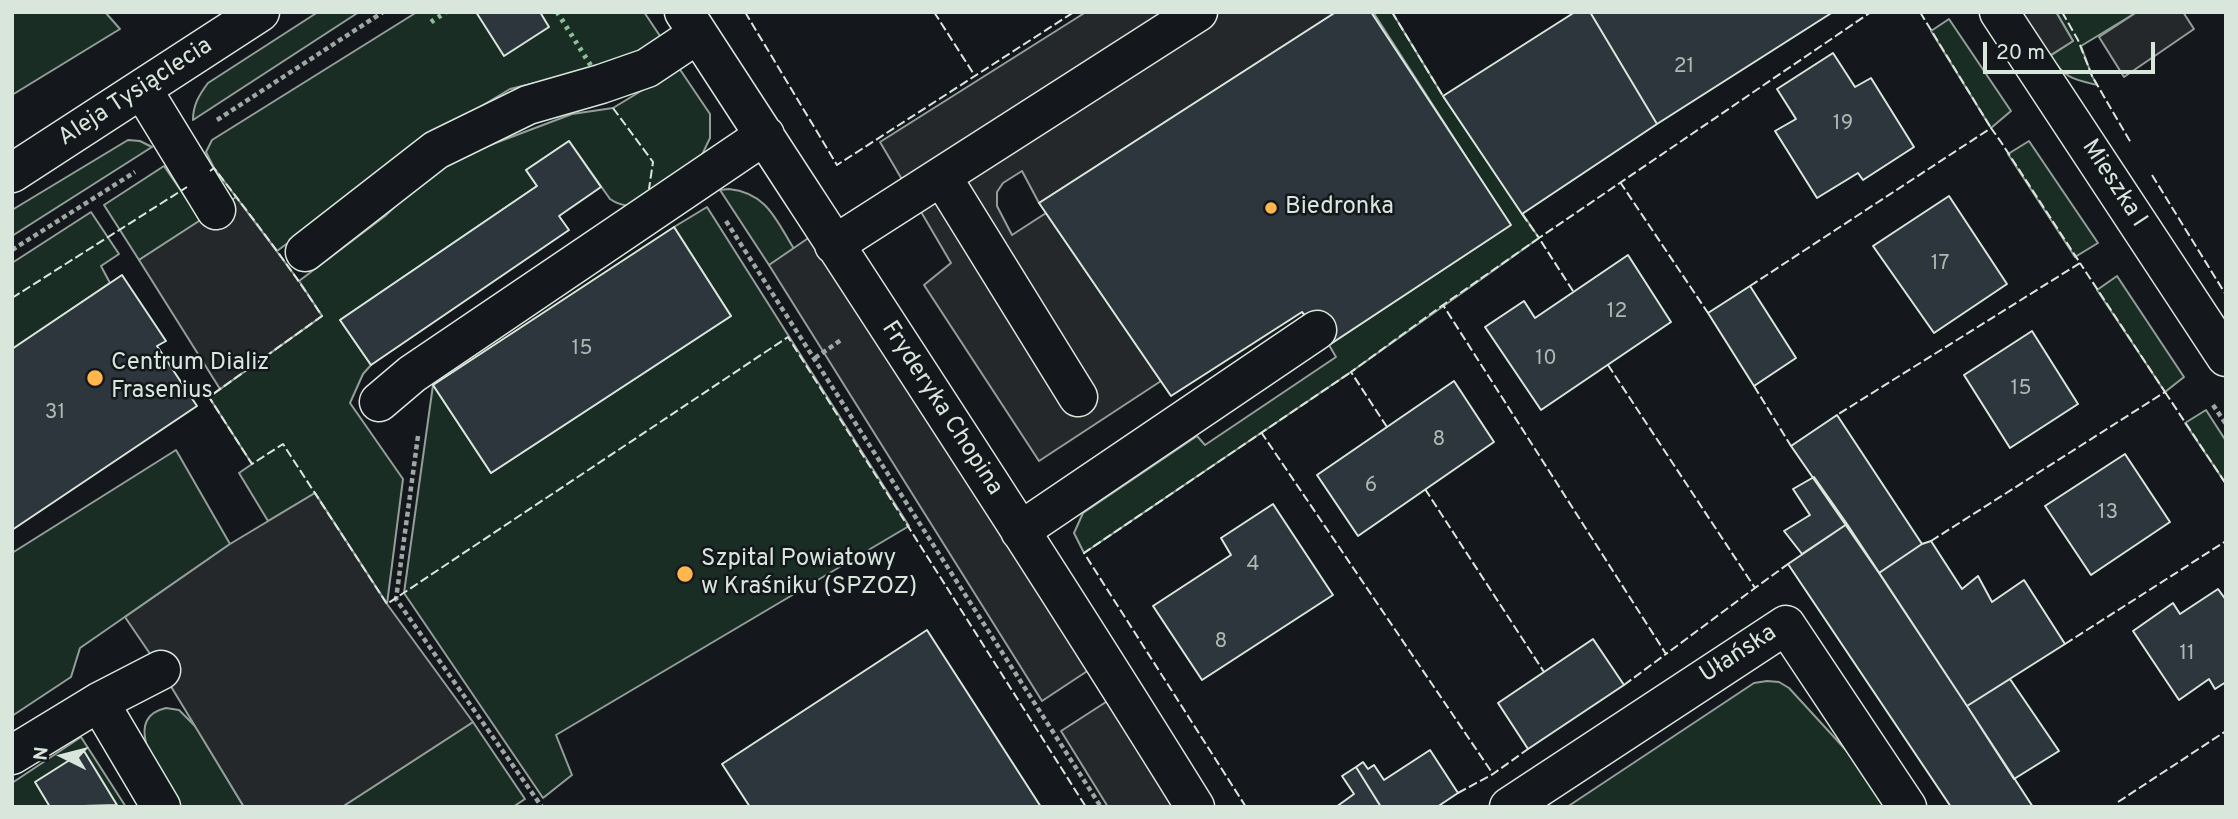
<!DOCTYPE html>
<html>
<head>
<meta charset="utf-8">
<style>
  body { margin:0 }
  #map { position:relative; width:2238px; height:819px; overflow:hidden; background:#14181c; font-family:Overpass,sans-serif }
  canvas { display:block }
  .frame { position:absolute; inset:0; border:14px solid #d8e6dc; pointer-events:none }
  .north { position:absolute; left:28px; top:721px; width:70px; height:70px; -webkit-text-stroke:5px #14181c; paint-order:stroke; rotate:276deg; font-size:19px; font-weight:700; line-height:28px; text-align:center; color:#d8e6dc }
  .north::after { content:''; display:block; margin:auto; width:24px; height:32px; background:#d8e6dc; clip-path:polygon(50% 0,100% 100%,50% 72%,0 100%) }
  .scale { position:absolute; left:1983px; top:42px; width:172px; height:32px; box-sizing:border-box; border:4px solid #d8e6dc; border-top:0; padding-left:9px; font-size:21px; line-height:24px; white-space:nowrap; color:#d8e6dc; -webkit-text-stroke:5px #14181c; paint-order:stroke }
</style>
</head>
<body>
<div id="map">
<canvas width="2238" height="819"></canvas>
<div class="frame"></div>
<div class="north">N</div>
<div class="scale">20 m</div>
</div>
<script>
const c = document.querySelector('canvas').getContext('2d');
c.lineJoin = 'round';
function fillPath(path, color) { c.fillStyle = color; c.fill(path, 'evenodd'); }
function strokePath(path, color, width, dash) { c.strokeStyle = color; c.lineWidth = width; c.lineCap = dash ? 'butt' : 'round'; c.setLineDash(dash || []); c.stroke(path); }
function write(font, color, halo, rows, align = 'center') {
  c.font = font + ' Overpass,sans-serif'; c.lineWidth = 5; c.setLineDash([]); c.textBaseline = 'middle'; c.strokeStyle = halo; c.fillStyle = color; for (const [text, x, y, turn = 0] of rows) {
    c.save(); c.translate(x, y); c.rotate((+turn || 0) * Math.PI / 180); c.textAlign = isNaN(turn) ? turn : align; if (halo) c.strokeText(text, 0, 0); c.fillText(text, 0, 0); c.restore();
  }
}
const green = new Path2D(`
  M12,12h93l15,17 -108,66z
  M318,12h41l-166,108c0,-15 6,-25 15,-37z
  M417,12h227l18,27 -14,9 -55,21 -83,20 -75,45 -158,117 -63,-83 -8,-16 6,-12z
  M1373,12h19l51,84 96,142 -188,134 -267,181 -10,-20 9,-20 114,-77 8,9 131,-88 -7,-12 181,-120z
  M2056,12h81l-56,34 11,30 5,9c-25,-6 -32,-7 -47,-29l23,-15z
  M1949,19l62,92 -20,17 -60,-97z
  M679,68l31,46v24l-11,23 -66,45c-10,0 -16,-2 -23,-7l-41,-58 -43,29 11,16 -197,134 31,45 -8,9 -13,29 53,76 -16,125 -72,-111 -47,28 -29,-48 13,-9 -43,-67 113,-81 -23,-35 86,-65 55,-52 132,-50 41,-6z
  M128,140l12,1 12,6 -140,89v-26z
  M2029,141l69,102 -23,14 -67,-103z
  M164,166l37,54 -62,40 -35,-55z
  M729,189c38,4 47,31 65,60l-25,16 -49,-75z
  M707,207l202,319 -353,209 16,40 -29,23 -139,-205 29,-208 58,88 240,-157 -57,-89z
  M91,212l28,42 -18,12 9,17 -98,66v-86z
  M2117,276l67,101 -19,15 -68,-102z
  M2206,410l20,31v43l-41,-61z
  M176,450l54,94 -150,104 -9,29 -59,39v-163z
  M1767,681l12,1 10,6 67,73 33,46h-322l187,-124z
  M166,708l13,2 17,17 48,80h-65c-14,-26 -62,-88 -13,-99z
  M473,722l52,77 -12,8h-171z
  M81,737l45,70h-114v-24z`);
fillPath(green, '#1a2d24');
strokePath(green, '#939e99', 2);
const parking = new Path2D(`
  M1086,12h250l-297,191 -17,-32 -19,12 -6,9v14l15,29 34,-22 115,168 -122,80 -115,-176 27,-22 -71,-121z
  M1999,12h57l17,29 -38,24z
  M2137,12h46l11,17 -70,48 -25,-40z
  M236,197l63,84 23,35 -102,73 -81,-129z
  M823,228l281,432 -62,41 -273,-436z
  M315,493l72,111 86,118 -131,85h-98l-83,-137 -36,-53 105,-73z
  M1123,691l72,116h-87l-47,-76z`);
fillPath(parking, '#24282b');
strokePath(parking, '#939e99', 2);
const building = new Path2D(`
  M476,12h64l9,15 -45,29z
  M1336,12h35l140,213 -182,120 -27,-33 -131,84 -132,-193z
  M1575,12h15l67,112 -135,90 -79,-118z
  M1590,12h243l-176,112z
  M1833,53l22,34 16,-9 43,69 -51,33 -5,-7 -41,25 -42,-67 21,-12 -19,-30z
  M569,141l32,46 -42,29 10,14 -198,135 -31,-45 197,-134 -11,-16z
  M1949,196l58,88 -73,49 -61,-87z
  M674,227l57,89 -240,157 -58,-88z
  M1628,255l43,67 -130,88 -56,-83 39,-26 11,17z
  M122,275l44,66 -9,5 40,60 -185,124v-181z
  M1750,286l46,72 -42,28 -46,-73z
  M2032,331l46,73 -68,44 -46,-73z
  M1454,381l40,61 -136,94 -41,-61z
  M1837,415l85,129 -43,29 -88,-127z
  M2125,454l45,68 -79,53 -46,-69z
  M1814,477l33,47 -45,30 -18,-23 26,-16 -17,-26z
  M1273,504l60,91 -131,85 -49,-74 78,-51 -10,-17z
  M1847,524l120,182 66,101h-82l-163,-243z
  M1931,541l31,48 16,-13 14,26 32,-22 41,64 -98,62 -88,-133 43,-29z
  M2218,589l8,11v82l-11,7 -6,-10 -30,21 -46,-69 40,-28 7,11z
  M927,630l114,177h-291l-28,-43z
  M1593,639l31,46 -96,64 -30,-46z
  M2010,679l49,72 -45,28 -47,-73z
  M1430,750l28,43 -21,14h-56l-25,-40 7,-5 5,7 6,-4 10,15z
  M84,751l33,54 -67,2 -15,-25z
  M1356,767l25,40h-45l18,-13 -12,-18z`);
fillPath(building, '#2c363c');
strokePath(building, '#d8e6dc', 2);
const minor = new Path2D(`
  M684,12c171,264 345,527 511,795
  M1999,12l227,345
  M142,89l74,121
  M12,173l248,-161
  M942,177l136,220
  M834,245l364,-233
  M305,252l131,-102 92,-45 73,-21 46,-16 51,-34
  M379,402l33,-28 353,-239
  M1020,531l297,-201
  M99,702l62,105
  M12,755l87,-53 62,-32
  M1509,807l277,-182 121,182`);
strokePath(minor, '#d8e6dc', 41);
strokePath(new Path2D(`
  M217,120l166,-108
  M726,221l375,586
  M12,250l123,-78
  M815,358l26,-18
  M2213,405l13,19
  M418,436l-22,163 146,208`), '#9da8a2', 4.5, [5, 3.5]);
strokePath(minor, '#14181c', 38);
strokePath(new Path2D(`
  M557,12l36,57
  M431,22l15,-10`), '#8ac095', 5, [3.5, 5]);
strokePath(new Path2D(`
  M745,12l92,153 237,-153
  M934,12l41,64
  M1392,12l51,84
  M1920,12l71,116
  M2062,12l16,28 14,36 39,67
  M613,108l40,54 -4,27
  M210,171l4,-3c37,48 75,97 108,148l-113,81 43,67 31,-20 104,160 401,-267 298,470
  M2152,175l74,120
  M1620,182l88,131
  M1522,214l17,24 332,-226
  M1750,286l241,-158 10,14 79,121 -243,152
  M1573,291l-34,-53 -96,67 223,349 89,-66
  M12,298l175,-111
  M1608,365l147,223 33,-24
  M1754,386l37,60
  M2165,392l61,92
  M1387,427l-36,-55 92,-67
  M1261,432l232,342
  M1425,489l119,183
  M1931,541l234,-149 -85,-129
  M2065,644l161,-103
  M1624,685l42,-31
  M1458,793l35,-19 35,-25
  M2118,802l108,-71
  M1246,807l-162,-254 267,-181`), '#d8e6dc', 2, [9, 3.5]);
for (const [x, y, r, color] of [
  [1271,208,7,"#ffb74d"],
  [95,378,9,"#ffb74d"],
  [685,574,9,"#ffb74d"]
]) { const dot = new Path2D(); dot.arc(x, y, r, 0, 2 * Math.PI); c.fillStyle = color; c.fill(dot); strokePath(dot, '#14181c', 2.5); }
write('21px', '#adbab4', null, [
  ["21",1684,68],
  ["19",1843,125],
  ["17",1940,265],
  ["12",1617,313],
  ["15",582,350],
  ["10",1546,360],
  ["15",2021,390],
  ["31",55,414],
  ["8",1439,441],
  ["6",1371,487],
  ["13",2108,514],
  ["4",1253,566],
  ["8",1221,643],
  ["11",2187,655]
]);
write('24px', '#d8e6dc', '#14181c', [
  ["Aleja Tysiąclecia",136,93,-33],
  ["Mieszka I",2113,184,57],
  ["Fryderyka Chopina",941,409,57],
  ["Ułańska",1739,655,-33]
]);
write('24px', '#d8e6dc', '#14181c', [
  ["Biedronka",1285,208],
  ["Centrum Dializ",111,364],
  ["Frasenius",111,392],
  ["Szpital Powiatowy",701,560],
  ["w Kraśniku (SPZOZ)",701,588]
], 'left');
</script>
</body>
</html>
